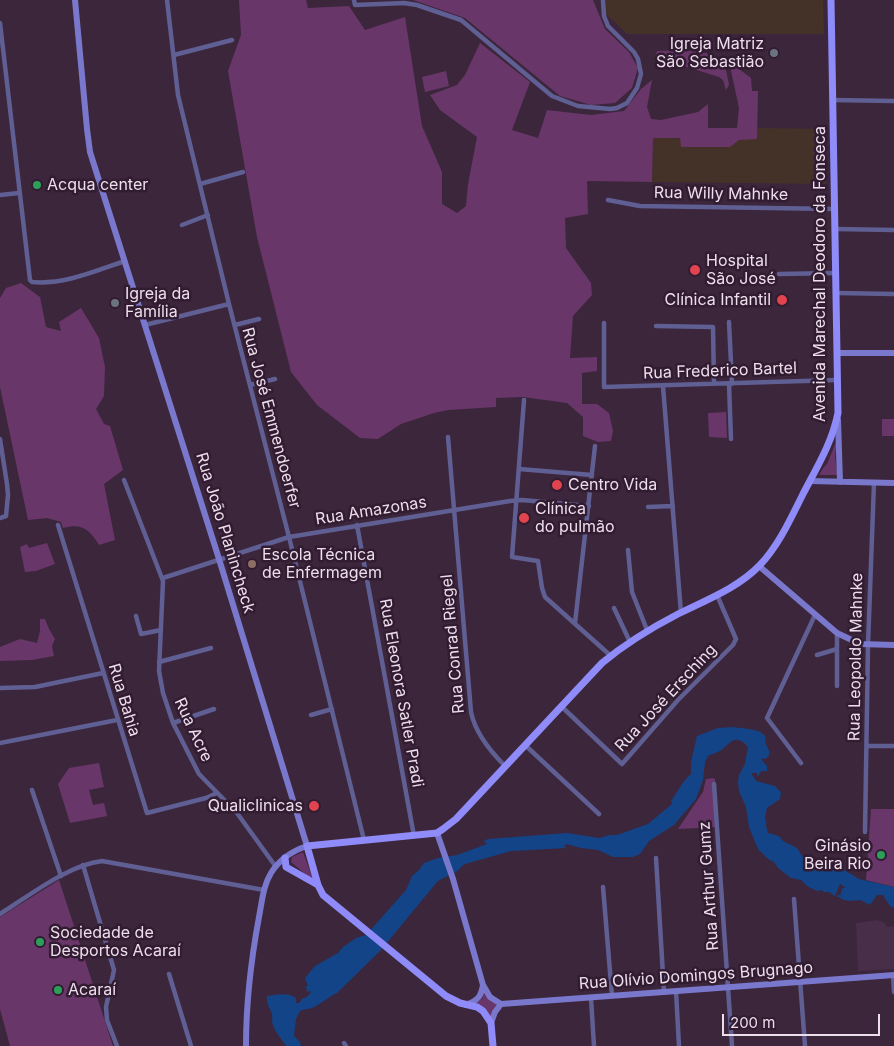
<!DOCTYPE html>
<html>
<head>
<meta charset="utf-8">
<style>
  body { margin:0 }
  #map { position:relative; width:894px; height:1046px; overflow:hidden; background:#3c263c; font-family:Inter,sans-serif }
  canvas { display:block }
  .scale { position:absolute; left:722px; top:1014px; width:158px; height:22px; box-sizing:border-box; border:2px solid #eddeec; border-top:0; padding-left:6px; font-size:15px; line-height:18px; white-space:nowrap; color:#eddeec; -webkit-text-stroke:4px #321c32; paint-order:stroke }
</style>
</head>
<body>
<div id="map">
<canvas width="894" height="1046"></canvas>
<div class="scale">200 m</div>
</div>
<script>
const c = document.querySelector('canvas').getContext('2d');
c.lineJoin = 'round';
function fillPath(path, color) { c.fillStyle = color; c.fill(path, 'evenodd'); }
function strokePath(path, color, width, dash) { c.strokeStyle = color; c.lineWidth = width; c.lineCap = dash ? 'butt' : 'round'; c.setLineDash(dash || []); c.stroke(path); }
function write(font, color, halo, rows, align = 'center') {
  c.font = font + ' Inter,sans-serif'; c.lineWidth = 5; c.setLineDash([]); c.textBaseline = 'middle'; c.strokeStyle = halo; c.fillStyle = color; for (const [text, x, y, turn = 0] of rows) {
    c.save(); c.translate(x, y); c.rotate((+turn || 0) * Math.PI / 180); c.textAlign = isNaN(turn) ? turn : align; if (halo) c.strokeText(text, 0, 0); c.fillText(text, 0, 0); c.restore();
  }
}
fillPath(new Path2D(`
  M877,920l8,3 2,4 7,-1v43l-36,2 -2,-48z`), '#482e48');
fillPath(new Path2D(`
  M606,0h217l1,34h-197l-21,-20z
  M757,128l68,1 1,55 -174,-2 1,-44 104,1z`), '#443229');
fillPath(new Path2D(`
  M239,0h67l2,8 41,-2 16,24 40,-13 17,109 20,46v32l15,9 9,-7 2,-22 9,-47 -37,-27 -10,-15 27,-10 8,-10 15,-32 50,39 -18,48 26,8 9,-28 44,5 33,-4 17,-22 11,-9 -5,27 4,12 10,1 37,-8 10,-8v24h29l2,-20 -9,-42 1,-3 20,15 1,13h6l-1,48 -18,1 -9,7h-49l-1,-9h-27l-1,44 -65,-1 1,33 -23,4 1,30 25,35 1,12 -19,21 -3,42 27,-1v14l-15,2v31h15l12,9 4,18 -2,10 -13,1 -15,-6v-19l-16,-14 -44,-6 -27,1v9l-48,3 -14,3 -33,11 -23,15 -18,-1 -43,-33 -26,-33 -34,-135 -29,-166 13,-36z
  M413,0h180l12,29 24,23 9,16 -6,20 -17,15 -24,2 -31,-9 -95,-78z
  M657,51c23,0 47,-2 67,9l5,25 -3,5 -3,-10 -4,-3 -64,-20z
  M446,71l3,15 -24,6 -3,-15z
  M21,283l19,14 6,30 15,4 -2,-9 22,-14 18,30 6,29 -1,29 -8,13 8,15 6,2 13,44 -19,14 11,56 -16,5c-10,-16 -17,-22 -36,-17l-2,-6 -14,-4 -19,2 -28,-133v-89l6,-10z
  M726,412l1,26 -18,-1 -1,-24z
  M882,419h12v17h-12z
  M836,442l1,4c-4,9 0,19 0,29h-18l5,-8 3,-3z
  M47,543l8,21 -19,7 -11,1 -5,-25 7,-3 2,4z
  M40,619h5l4,10 6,10 -3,7 2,10 -22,4 -32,1v-14l20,-8 17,4 3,-12z
  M99,763l5,24 -15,3 4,15 11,-2 3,13 -37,7 -12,-39 11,-16z
  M713,778l2,1 2,48 -39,2 25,-37 3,-13z
  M871,809h23v78l-28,-7z
  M303,852l9,25 -2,1 -19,-16 1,-5z
  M59,880l54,166h-103l-10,-37v-92z
  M485,991l3,7 9,7 -6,12 -6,-9 -10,-4 7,-5z`), '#693669');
fillPath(new Path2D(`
  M734,727c9,2 25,1 31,9 1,3 0,5 1,8 2,6 6,8 1,14l-6,1 6,7v5h-6l-3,6 -1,-4h-6l5,8 19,5 6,6 -1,7 -13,9 -2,10 2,6 -2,-2 3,11 11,3 4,5 14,7 5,8 10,6 27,5 20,12 35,8v21l-4,-2 -7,-11h-6l-7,10 -10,-5 -11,1 -8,-2 -1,-2h-3l1,-3 2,2 2,-7 3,-2 -5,-3 -5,12 -6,-4h-5l-2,-2 -5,1 -10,-5 -6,-6 -10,-2 -13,-10 -4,-6 -6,-3 -10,-10 -9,-22 -3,-20 -7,-16 -1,-9 1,-7 6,-11 3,-17c-13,-15 -18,-3 -28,4 -4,2 -8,3 -12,5l-3,6 -2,18 -7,19 -22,26 -25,16 -9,13 -7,3h-20l-15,-7 -17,-2 -15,-4 -2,2 2,2 -55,3 -46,13c-4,2 -5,5 -9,8 -6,4 -13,5 -19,10l-56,68 -44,43c-7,3 -14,9 -21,13 -4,3 -11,3 -16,5l-4,8 -2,17 6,6 1,4h-15c-5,-8 -12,-15 -14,-24 0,-3 1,-5 0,-8 -2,-6 -6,-10 -5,-18 10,-1 20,-4 29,2v5h3l4,-5 4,-1 4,-5 -2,-1 -2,1 -1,-6h2l-3,-8 10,-12 23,-13 5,-6 13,-9 10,-3 40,-45 6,-14 7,-6 5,-7 14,-5 19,-3 30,-11 -3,-3 4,-2 79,-6 32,5 11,-3h7l31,-11 24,-20 -1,-3c6,-8 12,-21 20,-27v-12l6,-26 21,-8z`), '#134488');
strokePath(new Path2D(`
  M167,0l11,95 51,209 60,233 75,303
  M354,0l1,5 49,-2 13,2 44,15 91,76 26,10 32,3 7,-1 10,-5 10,-15 4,-14 -3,-15 -4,-7 -26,-26 -4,-10 -1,-16
  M0,23l30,257 2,2c32,3 63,-11 93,-21
  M174,55l58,-15
  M832,100l62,1
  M200,184l43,-12
  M0,195l19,-2
  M608,200l32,6 194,3
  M182,225l26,-10
  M835,229l59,1
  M779,274l56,-1
  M836,293l58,1
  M729,322l3,62
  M604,323v64l233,-7
  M145,325l84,-21
  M235,325l24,-6
  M656,326l57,1 1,57
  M729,384l2,55
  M250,385l25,-6
  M663,386l18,227
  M524,400l-12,157 26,4 4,27 3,9 66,59
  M448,437l23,275c4,20 20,40 34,54
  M0,439l7,45 1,11 -2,21 -6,2
  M519,469l73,6
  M124,480l39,101 -4,90 4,22 10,30 26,51 38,39 39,54
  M648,507l25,-1
  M58,525l89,288 59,-15 11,-5
  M357,525l57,311
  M628,550l4,42 15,38
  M163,578l126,-41 221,-36 12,-1 67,6
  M614,608l16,34
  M136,616l5,18 20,-4
  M575,623l20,-177
  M837,633v53
  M817,655l20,-6
  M159,662l52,-14
  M0,688l35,-1 68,-14
  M561,706l61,58 56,-64 55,-55 3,-6 -19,-44
  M311,715l21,-6
  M173,723l41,-14
  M0,743l117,-23
  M525,745l74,69
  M867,746h27
  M801,763l-34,-45 48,-103
  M714,784l18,262
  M32,790l29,86
  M865,832l3,-187 6,-162
  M656,858l8,134
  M83,865l31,105 -8,37 1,13 10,26
  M603,887l9,109
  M794,899l11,147
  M0,914c29,-18 68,-49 102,-53l162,29
  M169,974l22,72
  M893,975l1,17
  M676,991l3,55
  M591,998l3,48
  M344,1043l2,3`), '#5f5f94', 4.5);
strokePath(new Path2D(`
  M75,0l12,129 3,23 129,407 88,287c-15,5 -28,14 -36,27 -8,13 -9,29 -12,44 -8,43 -13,85 -13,129
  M837,353h57
  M838,420l2,62
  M810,481l84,2
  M759,566l78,67 23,11 34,1
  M437,833l16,46 30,106 7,12 11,7
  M501,1004l393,-29
  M466,1005c12,-5 15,-8 17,-20
  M491,1023l4,-11 6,-8`), '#7a78cd', 6);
strokePath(new Path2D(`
  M285,858l1,9 32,18
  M493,1046l-2,-23 -8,-12 -6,-4 -17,-4 -14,-7 -123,-101 -5,-10 -11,-39 130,-13 6,-4 13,-10 146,-156c23,-19 49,-35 76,-49 28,-14 60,-26 82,-49 19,-20 31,-47 43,-71 14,-27 29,-51 35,-81l-7,-413`), '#8f8bf8', 7);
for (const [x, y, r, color] of [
  [774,53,5,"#6b7280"],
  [37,185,5,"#2e9e5b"],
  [695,270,6,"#e0444e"],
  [782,300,6,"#e0444e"],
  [115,303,5,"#6b7280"],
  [557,485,6,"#e0444e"],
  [524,518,6,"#e0444e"],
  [252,564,5,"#8d6e63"],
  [314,806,6,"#e0444e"],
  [881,855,5,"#2e9e5b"],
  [40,942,5,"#2e9e5b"],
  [58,990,5,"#2e9e5b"]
]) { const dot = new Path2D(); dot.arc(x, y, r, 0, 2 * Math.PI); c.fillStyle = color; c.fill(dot); strokePath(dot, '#321c32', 2); }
write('16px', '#eddeec', '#321c32', [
  ["Igreja Matriz",764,44,"right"],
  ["São Sebastião",764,62,"right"],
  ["Acqua center",47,185],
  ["Hospital",706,261],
  ["São José",706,279],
  ["Igreja da",125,294],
  ["Família",125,312],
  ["Clínica Infantil",771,300,"right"],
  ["Centro Vida",568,485],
  ["Clínica",535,509],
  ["do pulmão",535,527],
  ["Escola Técnica",262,555],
  ["de Enfermagem",262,573],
  ["Qualiclinicas",303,806,"right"],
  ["Ginásio",871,846,"right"],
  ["Beira Rio",871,864,"right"],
  ["Sociedade de",50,933],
  ["Desportos Acaraí",50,951],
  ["Acaraí",68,990]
], 'left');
write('16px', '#eddeec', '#321c32', [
  ["Rua Willy Mahnke",721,194,1],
  ["Avenida Marechal Deodoro da Fonseca",820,274,-90],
  ["Rua Frederico Bartel",720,371,-2],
  ["Rua José Emmendoerfer",271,418,75],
  ["Rua Amazonas",371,511,-9],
  ["Rua João Planincheck",225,533,73],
  ["Rua Conrad Riegel",453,644,-95],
  ["Rua Leopoldo Mahnke",856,657,-89],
  ["Rua Eleonora Satler Pradi",401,693,80],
  ["Rua José Ersching",666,698,-47],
  ["Rua Bahia",124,700,73],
  ["Rua Acre",193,730,65],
  ["Rua Arthur Gumz",709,886,-94],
  ["Rua Olívio Domingos Brugnago",696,976,-4]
]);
</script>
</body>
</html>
